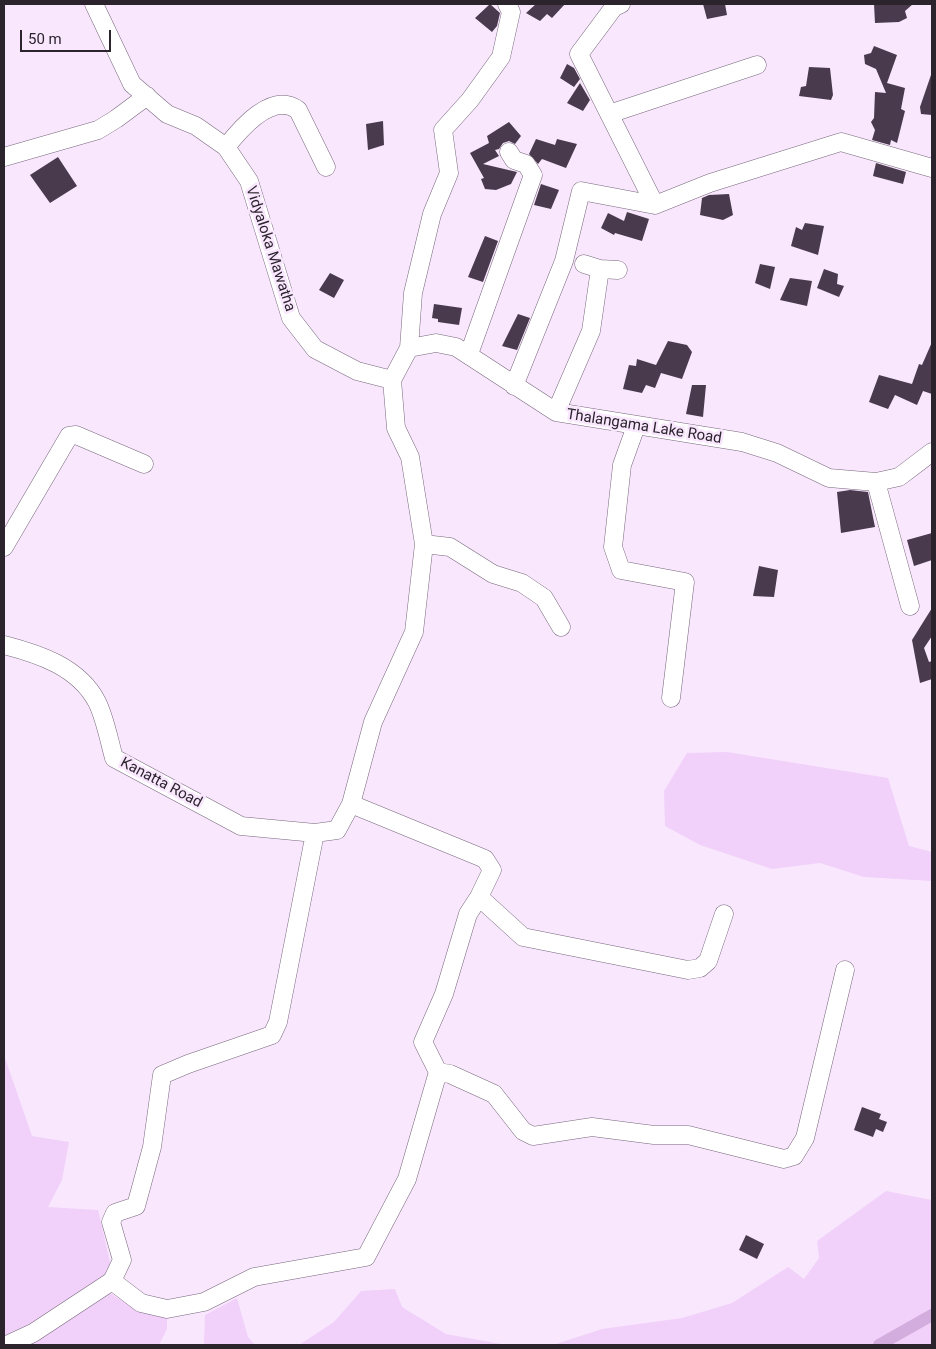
<!DOCTYPE html>
<html>
<head>
<meta charset="utf-8">
<style>
  body { margin:0 }
  #map { position:relative; width:936px; height:1349px; overflow:hidden; background:#f9e7fe; font-family:Roboto,sans-serif }
  canvas { display:block }
  .frame { position:absolute; inset:0; border:5px solid #2b242d; pointer-events:none }
  .scale { position:absolute; left:20px; top:30px; width:91px; height:22px; box-sizing:border-box; border:2px solid #2b242d; border-top:0; padding-left:6px; font-size:15px; line-height:18px; white-space:nowrap; color:#2b242d; -webkit-text-stroke:4px #f9e7fe; paint-order:stroke }
</style>
</head>
<body>
<div id="map">
<canvas width="936" height="1349"></canvas>
<div class="frame"></div>
<div class="scale">50 m</div>
</div>
<script>
const c = document.querySelector('canvas').getContext('2d');
c.lineJoin = 'round';
function fillPath(path, color) { c.fillStyle = color; c.fill(path, 'evenodd'); }
function strokePath(path, color, width, dash) { c.strokeStyle = color; c.lineWidth = width; c.lineCap = dash ? 'butt' : 'round'; c.setLineDash(dash || []); c.stroke(path); }
function write(font, color, halo, rows, align = 'center') {
  c.font = font + ' Roboto,sans-serif'; c.lineWidth = 5; c.setLineDash([]); c.textBaseline = 'middle'; c.strokeStyle = halo; c.fillStyle = color; for (const [text, x, y, turn = 0] of rows) {
    c.save(); c.translate(x, y); c.rotate((+turn || 0) * Math.PI / 180); c.textAlign = isNaN(turn) ? turn : align; if (halo) c.strokeText(text, 0, 0); c.fillText(text, 0, 0); c.restore();
  }
}
fillPath(new Path2D(`
  M727,752l161,26 21,68 23,6v29l-68,-4 -44,-14 -48,6 -72,-24 -35,-19 -1,-35 23,-38z
  M4,1055l28,81 37,6 -7,38 -14,27 50,3 12,52v31l26,17 31,-1v20l-8,16h-155z
  M886,1191l46,9v145h-379l49,-16 80,-11 50,-15 56,-36 16,12 15,-21 -2,-17z
  M395,1289l7,18 44,27 55,10 35,1h-237l35,-23 27,-31z
  M237,1298l11,39 7,8h-51l1,-30z`), '#f1d1fa');
strokePath(new Path2D(`
  M879,1345l53,-30`), '#d2addd', 12);
fillPath(new Path2D(`
  M490,4l10,9 -3,13 -5,6 -17,-14z
  M536,4h29l-13,14 -5,-4 -7,7 -14,-8z
  M703,4h22l2,11 -20,4z
  M874,4h39l-8,7 2,7 -8,4 -24,1z
  M874,46l23,9 -10,28 18,5 -4,21 4,2 -8,32 -6,-3 -1,5 -18,-5 3,-10 -4,-8 3,-4 1,-26 11,1 -10,-24 -11,-5 -1,-9 7,-2z
  M567,64l7,4 6,11 -6,8 -14,-9z
  M809,67l21,1 3,27 -2,5 -32,-4 2,-9 5,-1z
  M931,75l1,40 -11,-1 -1,-7z
  M580,83l10,17 -7,11 -16,-8z
  M383,121l1,24 -16,5 -2,-26z
  M509,122l12,14 -6,8 -6,-3 -6,2 -4,6 -4,1 4,6 -16,8 34,8 -6,12 -15,6 -11,-1 -4,-10 3,-1 -14,-25 19,-10 -2,-7z
  M536,139l19,6 2,-6 20,5 -11,24 -24,-9 -4,5 -9,-10z
  M58,157l19,29 -27,17 -20,-28z
  M876,163l30,9 -3,12 -30,-8z
  M541,184l18,6 -8,19 -17,-4z
  M729,194l4,21 -10,5 -23,-5 2,-17 7,-3z
  M627,212l22,7 -7,22 -27,-8 -1,2 -13,-7 7,-15 16,8z
  M805,223l19,3 -6,29 -27,-9 5,-19 6,3z
  M485,236l13,5 -15,41 -15,-5z
  M760,264l15,3 -5,22 -15,-6z
  M824,269l14,5 -1,10 7,2 -5,11 -22,-9z
  M330,273l14,7 -10,18 -15,-8z
  M790,278l22,3 -5,25 -27,-6z
  M434,304l28,4 -3,17 -21,-3v-3l-6,-1z
  M518,314l12,4 -13,32 -15,-4z
  M668,341l19,4 5,7 -10,27 -21,-6 -6,15 -9,-3 -4,8 -19,-4 6,-24 7,1 1,-7 19,6z
  M932,342v52l-9,-3 -6,14 -22,-10 -7,14 -19,-7 10,-27 33,9 7,-20 3,1z
  M692,385h14l-3,32 -17,-3z
  M850,490l18,2 7,35 -34,6 -4,-41z
  M932,533v27l-18,6 -7,-26z
  M759,566l19,4 -4,27 -21,-1z
  M932,608v28l-8,12 5,14 3,-1v18l-12,4 -8,-43z
  M862,1107l19,7 -2,5 8,3 -4,10 -7,-3 -3,8 -19,-7z
  M746,1235l18,9 -7,15 -18,-9z`), '#493b4d');
const minor = new Path2D(`
  M94,4l38,80 35,30 29,12 30,21 23,34 42,137 24,31 42,22 35,9
  M621,4l-7,3 -35,47 76,151
  M609,114l148,-49
  M226,147c15,-19 46,-56 72,-37l28,57
  M4,157l94,-27 18,-11 31,-23
  M584,264l16,5 18,1
  M409,348l4,-55 19,-79 17,-41 -6,-43 27,-30 31,-43 10,-45 -4,-8
  M469,354l64,-179 -7,-11 -12,-4 -5,-8
  M514,386l50,-125 17,-70 74,14 55,-22 131,-41 91,26
  M556,412l35,-81 9,-62
  M636,426l-14,39 -9,82 8,23 64,12 -14,116
  M876,482l34,124
  M424,544l26,3 43,27 29,9 22,15 17,29
  M4,547l65,-111 7,-1 68,29
  M4,645c35,9 75,22 93,57 8,16 12,38 17,56l127,68 74,7 22,-3 14,-26 22,-82 41,-90 10,-88 -14,-87 -14,-29 -4,-48 17,-32 27,-5 20,4 100,65 186,30 35,11 52,25 47,4 23,-5 33,-25
  M351,804l134,55 7,11 -13,27
  M438,1072l12,2 44,20 29,37 10,5 59,-9 62,8h34l96,24 10,-3 11,-18 40,-168
  M112,1281l10,-21 -11,-38 4,-9 21,-7 16,-59 10,-72 26,-11 84,-29 6,-13 37,-189
  M7,1345l26,-12 79,-52 29,22 26,6 37,-7 50,-25 112,-20 41,-78 31,-107 -15,-30 21,-48 24,-80 11,-17 44,40 165,33 12,-2 8,-7 16,-47`);
strokePath(minor, '#77677b', 19);
strokePath(minor, '#fff', 18);
write('15px', '#2b242d', '#f9e7fe', [
  ["Vidyaloka Mawatha",270,249,72],
  ["Thalangama Lake Road",644,427,9],
  ["Kanatta Road",161,783,28]
]);
</script>
</body>
</html>
